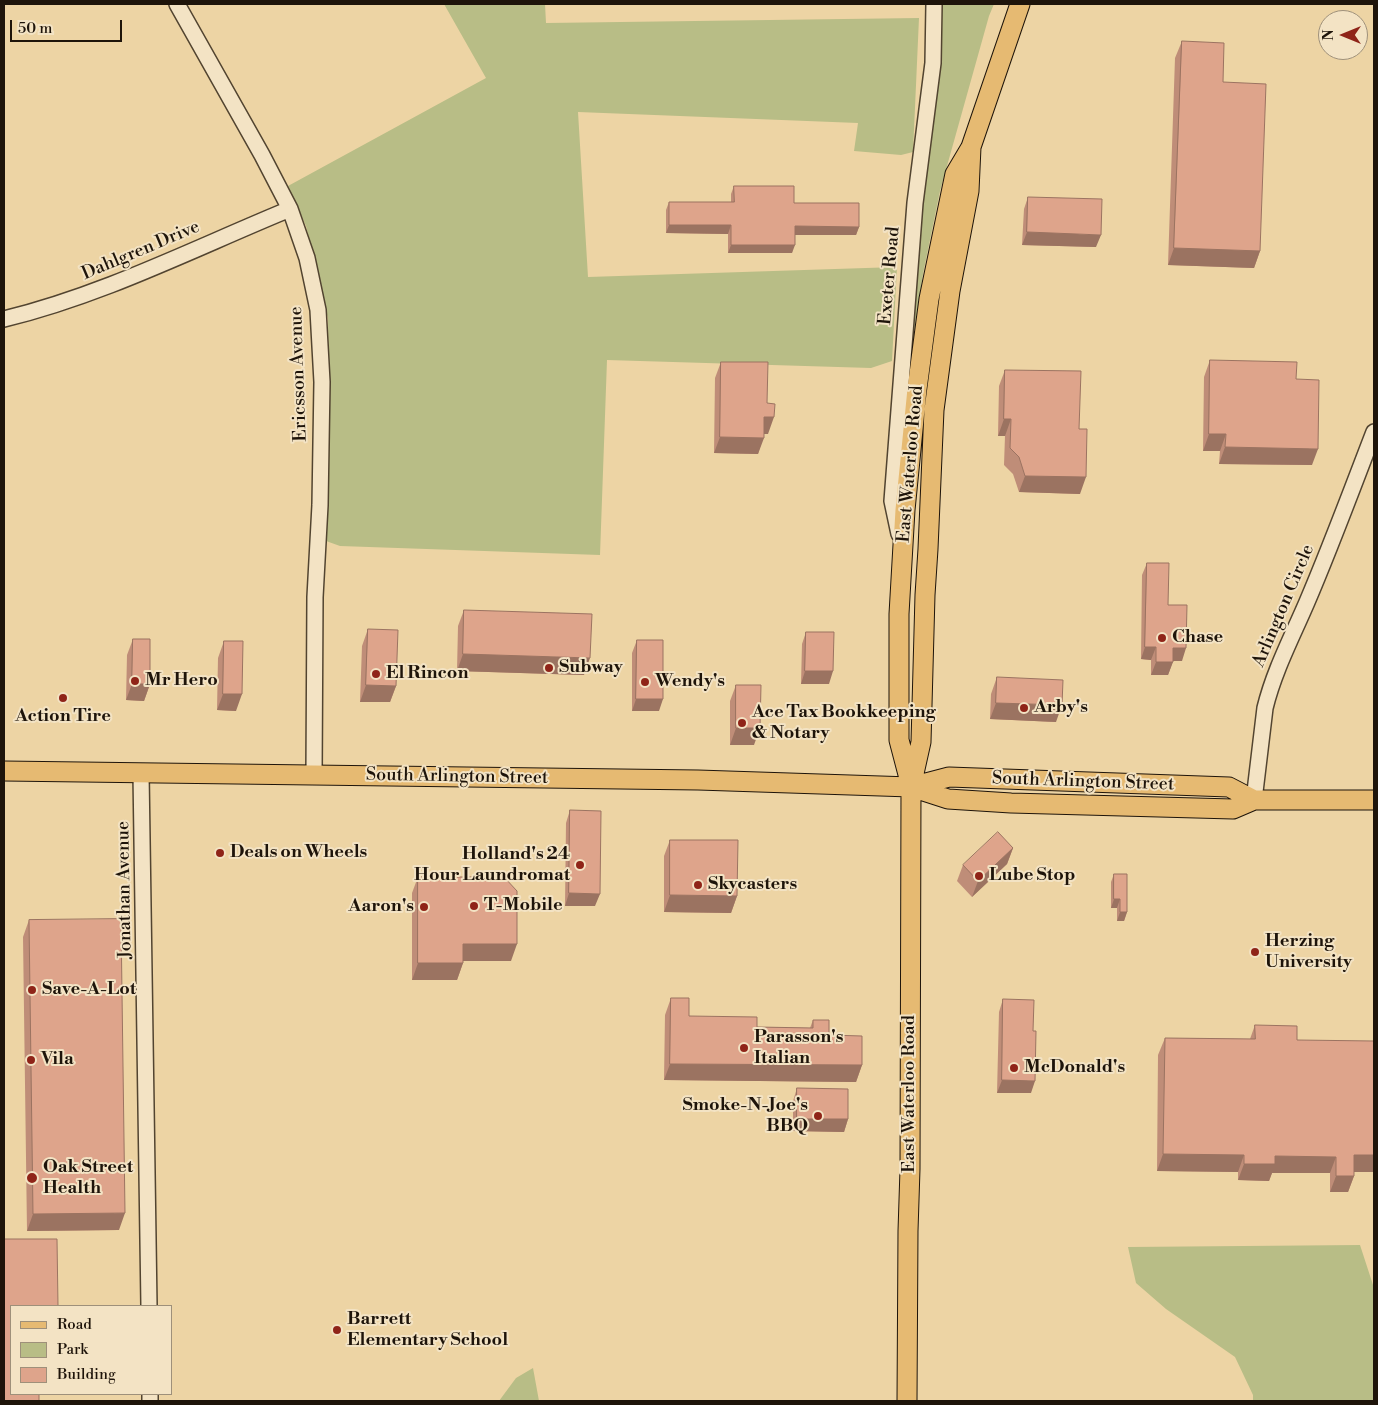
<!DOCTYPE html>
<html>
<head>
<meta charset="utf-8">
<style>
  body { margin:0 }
  #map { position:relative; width:1378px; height:1405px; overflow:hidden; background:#edd4a4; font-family:"Libre Bodoni",serif }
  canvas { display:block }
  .frame { position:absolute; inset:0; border:5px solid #1e140a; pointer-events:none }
  .legend { position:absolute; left:10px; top:1305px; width:162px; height:90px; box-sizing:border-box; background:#f3e3c4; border:1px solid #9e907a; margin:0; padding:6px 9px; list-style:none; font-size:15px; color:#1e140a }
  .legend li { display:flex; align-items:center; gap:10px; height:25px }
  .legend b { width:25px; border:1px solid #9e907a }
  .north { position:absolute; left:1318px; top:10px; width:50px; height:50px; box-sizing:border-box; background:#f3e3c4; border:1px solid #9e907a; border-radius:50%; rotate:270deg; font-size:14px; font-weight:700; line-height:20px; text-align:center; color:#1e140a }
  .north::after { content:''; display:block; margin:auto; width:18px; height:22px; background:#8f2418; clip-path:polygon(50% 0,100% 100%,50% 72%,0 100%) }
  .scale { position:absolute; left:10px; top:20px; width:112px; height:22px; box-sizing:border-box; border:2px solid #1e140a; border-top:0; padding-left:6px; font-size:15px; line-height:18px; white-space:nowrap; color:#1e140a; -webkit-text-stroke:4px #f3e3c4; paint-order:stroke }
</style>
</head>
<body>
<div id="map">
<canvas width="1378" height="1405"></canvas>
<div class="frame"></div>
<ul class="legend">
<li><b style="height:6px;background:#e6ba72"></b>Road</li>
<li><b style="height:14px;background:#b8bd86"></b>Park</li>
<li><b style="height:14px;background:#dea48b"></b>Building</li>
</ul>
<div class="north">N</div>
<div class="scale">50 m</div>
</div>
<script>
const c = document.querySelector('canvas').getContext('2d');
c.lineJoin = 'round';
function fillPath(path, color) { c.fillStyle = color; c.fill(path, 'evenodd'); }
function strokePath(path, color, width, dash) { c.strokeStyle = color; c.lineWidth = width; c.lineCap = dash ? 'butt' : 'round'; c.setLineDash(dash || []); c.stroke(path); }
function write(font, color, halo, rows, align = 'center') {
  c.font = font + ' "Libre Bodoni",serif'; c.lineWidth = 4; c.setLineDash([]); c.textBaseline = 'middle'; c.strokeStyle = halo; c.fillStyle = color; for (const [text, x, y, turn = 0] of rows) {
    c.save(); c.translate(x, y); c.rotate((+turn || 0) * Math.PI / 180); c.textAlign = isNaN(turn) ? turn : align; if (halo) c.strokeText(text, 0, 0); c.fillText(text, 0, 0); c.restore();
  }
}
fillPath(new Path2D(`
  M444,4h101l1,19 373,-5 -6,134 -12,3 -47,-4 4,-28 -280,-11 10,165 309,-10 -5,94 -21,7 -264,-8 -7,195 -260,-9 -14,-5 3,-138 -1,-84 -22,-93 -18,-40 198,-108z
  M940,4h54l-5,12 -49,175 -17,83 -15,98 11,-166z
  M1360,1245l14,43v113h-121v-6l-18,-38 -69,-48 -30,-26 -8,-36z
  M533,1368l6,33h-40l17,-23z`), '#b8bd86');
const minor = new Path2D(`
  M177,4l85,151 28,54 17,49 11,52 4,72 -2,123 -5,92 -1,178
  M4,319c99,-24 191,-71 286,-110
  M899,534l-7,-33 23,-298 18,-140 1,-59
  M141,773l8,533
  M1254,800l11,-92c9,-37 27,-71 42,-106 24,-56 45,-113 67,-170
  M150,1394v7`);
const major = new Path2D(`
  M4,771l694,9 213,7 37,12 63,4 222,6 21,-9h120
  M910,782l-11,-42v-126l6,-104 12,-121 12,-90 26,-125 16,-27 49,-143
  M911,787l38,-10 280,10 25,13
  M907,1401l1,-170 2,-62 1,-382 10,-45 4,-147 3,-46 6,-139 16,-119 19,-100 2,-44`);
strokePath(minor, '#524430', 18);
strokePath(major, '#1e140a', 21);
strokePath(minor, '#f3e3c4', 15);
strokePath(major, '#e6ba72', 19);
fillPath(new Path2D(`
  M1182,41l41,41 37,169 -6,17 -86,-3 7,-207z
  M734,186l60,17 65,24 -3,8h-61l-3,18h-64v-19l-62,-1v-23l3,-8h62v-8z
  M1028,197l68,50 -74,-2 2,-36z
  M1210,360l86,19 16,86 -93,-1 1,-13h-17l1,-74z
  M721,362l46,41 1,31h-4l-6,20 -44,-1 1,-75z
  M1005,370l74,59 1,65 -61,-2 -6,-18 -9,-9 1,-29h-7l1,-50z
  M1147,563l21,42 14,56h-9l-5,14h-17v-15l-10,-1 1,-84z
  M464,610l120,65 -127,-4 1,-45z
  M368,629l28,57 -6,16h-30l2,-56z
  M806,632l23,52h-28l1,-40z
  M133,639l17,45 -6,17 -18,-1 1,-45z
  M637,640l22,71h-27v-58z
  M224,641l12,70 -19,-1 1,-52z
  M997,677l59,45 -66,-3 1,-25z
  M736,685l18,60h-24v-44z
  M570,810l25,96h-30l1,-83z
  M670,840l67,56 -6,17 -67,-1v-56z
  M1013,848l-6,16 -35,33 -15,-16 6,-16z
  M1114,874l13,38 -3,9h-7v-13h-6v-26z
  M418,877l93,84h-48v2l-6,17h-45v-87z
  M29,920l90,310 -92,1 -4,-294z
  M671,998l18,18 68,11 53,1 3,-8 16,15 33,30 -6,17 -192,-2 1,-65z
  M1003,999l28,94h-34l2,-81z
  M1255,1025l42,15 57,132v4l-6,16h-18v-19h-58l-3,8 -31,-1v-8l-81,-1 1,-116 7,-17 85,1z
  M797,1088l51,31 -4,13 -51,-1v-30z`), '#bf8d78');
fillPath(new Path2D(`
  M669,225h62l-3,9 -62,-1z
  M795,226l64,1 -3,8h-64z
  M1027,232l74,3 -5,12 -74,-2z
  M731,245h64l-3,8h-64z
  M1174,248l86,3 -6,17 -86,-3z
  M764,417h10l-6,17h-10z
  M1004,419h7l-6,17h-7z
  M1209,434h17l-6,17h-17z
  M720,437l44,1 -6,16 -44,-1z
  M1225,447l93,2 -6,16 -93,-1z
  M1025,476l61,1 -6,17 -61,-2z
  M1145,647h11l-5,13 -10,-1z
  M1173,648h13l-4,13h-13z
  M463,654l127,4 -6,17 -127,-4z
  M1156,662h17l-5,13h-17z
  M805,671h28l-4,13h-28z
  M132,684h18l-6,17 -18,-1z
  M366,685l30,1 -6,16h-30z
  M223,694h19l-6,17 -19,-1z
  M636,699h27l-4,12h-27z
  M996,703l66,2 -6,17 -66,-3z
  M736,728h24l-6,17h-24z
  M1013,848l-6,16 -35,33 6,-16z
  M569,893l31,1 -5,12h-30z
  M670,895l67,1 -6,17 -67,-1z
  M1114,899h6l-3,9h-6z
  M1120,912h7l-3,9h-7z
  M463,944h54l-6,17h-54z
  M418,963h45l-6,17h-45z
  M670,1064l192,1 -6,17 -192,-2z
  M1002,1080l33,1 -4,12h-34z
  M797,1119h51l-4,13 -51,-1z
  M1163,1154l81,1 -6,17 -81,-1z
  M1354,1155h20v17h-26z
  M1275,1156l61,1 -6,16h-58l-3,8 -31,-1 6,-16z
  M1336,1176h18l-6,16h-18z
  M125,1213l-6,17 -92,1 6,-17z`), '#9b7361');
const building = new Path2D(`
  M1182,41l42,2 -1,39 43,2 -6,167 -86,-3z
  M734,186h60v17h65v24l-64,-1v19h-64v-20h-62v-23h65z
  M1028,197l74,2 -1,36 -74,-3z
  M1210,360l87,2 -1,17 23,1 -1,69 -93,-2 1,-13h-17z
  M721,362h47l-1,41 8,1 -1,13h-10v21l-44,-1z
  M1005,370l76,1 -2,58h8l-1,48 -61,-1 -6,-19 -9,-9 1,-29h-7z
  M1147,563h22l-1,42h19l-1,43h-13v14h-17v-15h-11z
  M464,610l128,4 -2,44 -127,-4z
  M368,629l30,1 -2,56 -30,-1z
  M806,632h28l-1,39h-28z
  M133,639h17v45h-18z
  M637,640h26v59h-27z
  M224,641h19l-1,53h-19z
  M997,677l66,3 -1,25 -66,-2z
  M736,685h25l-1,43h-24z
  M570,810l31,1 -1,83 -31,-1z
  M998,832l15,16 -35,33 -15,-16z
  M670,840h68l-1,56 -67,-1z
  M1114,874h13v38h-7v-13h-6z
  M418,877h86l13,14v53h-54v19h-45z
  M121,919l4,294 -92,1 -4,-294z
  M671,998h18v18l68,1v10l56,1v-8h16v15l33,1v29l-192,-1z
  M1003,999l31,1 -1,31h3l-1,50 -33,-1z
  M1255,1025l42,1v14l77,1v114h-20v21h-18v-19l-61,-1v8h-31v-9l-81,-1 2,-116 90,1z
  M797,1088l51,1v30h-51z
  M4,1239h53l1,67h-47v88h28v7h-35z`);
fillPath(building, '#dea48b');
strokePath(building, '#9b7361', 1);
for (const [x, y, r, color] of [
  [1162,638,5,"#8f2418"],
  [549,668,5,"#8f2418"],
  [376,674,5,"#8f2418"],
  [135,681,5,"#8f2418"],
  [645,682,5,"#8f2418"],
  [63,698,5,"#8f2418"],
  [1024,708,5,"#8f2418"],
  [742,723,5,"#8f2418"],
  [220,853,5,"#8f2418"],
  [580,865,5,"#8f2418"],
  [979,876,5,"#8f2418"],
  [698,885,5,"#8f2418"],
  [474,906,5,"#8f2418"],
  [424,907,5,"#8f2418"],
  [1255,952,5,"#8f2418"],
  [32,990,5,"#8f2418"],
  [744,1048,5,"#8f2418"],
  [31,1060,5,"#8f2418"],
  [1014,1068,5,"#8f2418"],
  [818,1116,5,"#8f2418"],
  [32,1178,6,"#8f2418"],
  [337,1330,5,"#8f2418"]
]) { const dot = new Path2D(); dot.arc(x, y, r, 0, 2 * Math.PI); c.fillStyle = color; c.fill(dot); strokePath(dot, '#f3e3c4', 2); }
write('18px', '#1e140a', '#f3e3c4', [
  ["Dahlgren Drive",141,251,-23],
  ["Exeter Road",890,276,-85],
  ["Ericsson Avenue",299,374,-92],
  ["East Waterloo Road",911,464,-85],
  ["Arlington Circle",1284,606,-67],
  ["South Arlington Street",457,777,1],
  ["South Arlington Street",1083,782,2],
  ["Jonathan Avenue",125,890,-91],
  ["East Waterloo Road",910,1094,-90]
]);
write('bold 18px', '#1e140a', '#f3e3c4', [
  ["Chase",1172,638],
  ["Subway",559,668],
  ["El Rincon",386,674],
  ["Mr Hero",145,681],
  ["Wendy's",655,682],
  ["Arby's",1034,708],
  ["Ace Tax Bookkeeping",752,713],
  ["& Notary",752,734],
  ["Action Tire",63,717,"center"],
  ["Deals on Wheels",230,853],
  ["Holland's 24",570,855,"right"],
  ["Hour Laundromat",570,876,"right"],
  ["Lube Stop",989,876],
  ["Skycasters",708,885],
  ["T-Mobile",484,906],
  ["Aaron's",414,907,"right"],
  ["Herzing",1265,942],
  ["University",1265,963],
  ["Save-A-Lot",42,990],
  ["Parasson's",754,1038],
  ["Italian",754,1059],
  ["Vila",41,1060],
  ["McDonald's",1024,1068],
  ["Smoke-N-Joe's",808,1106,"right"],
  ["BBQ",808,1127,"right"],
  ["Oak Street",43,1168],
  ["Health",43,1189],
  ["Barrett",347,1320],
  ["Elementary School",347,1341]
], 'left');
</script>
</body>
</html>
